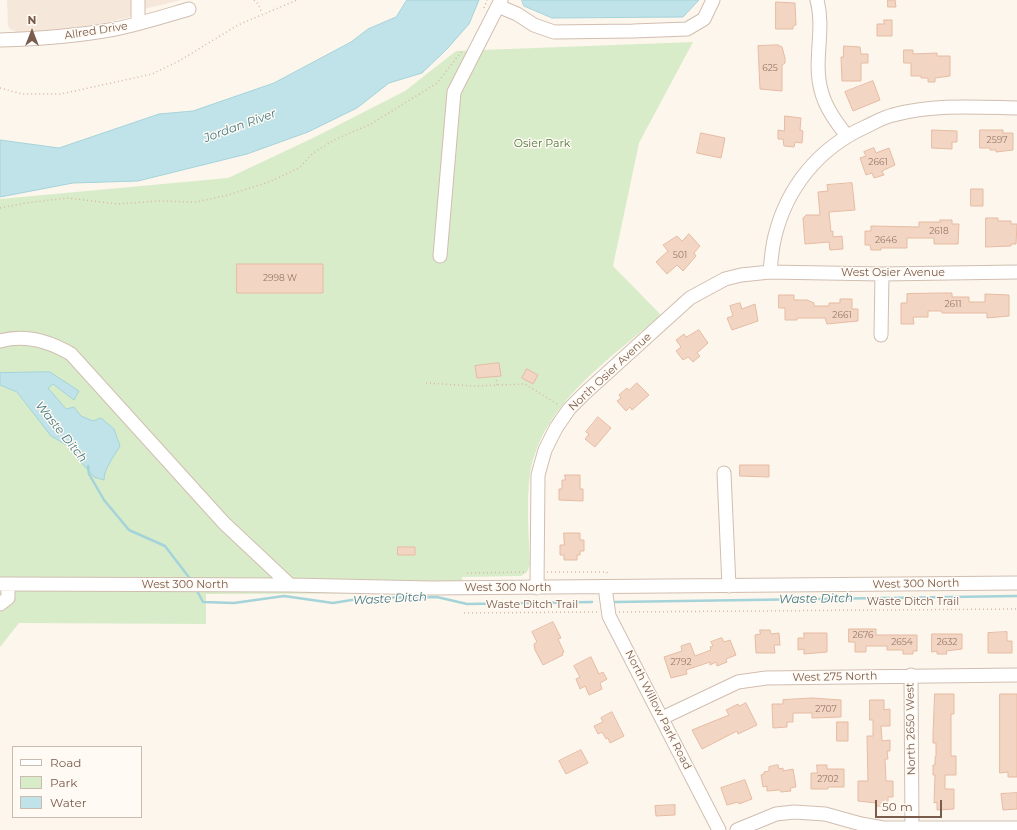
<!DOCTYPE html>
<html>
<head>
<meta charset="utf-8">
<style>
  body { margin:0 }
  #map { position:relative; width:1017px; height:830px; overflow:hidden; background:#fdf6ec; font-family:Montserrat,sans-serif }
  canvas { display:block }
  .legend { position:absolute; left:12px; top:746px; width:130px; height:72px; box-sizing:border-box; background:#fffaf3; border:1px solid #cabbb1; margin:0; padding:5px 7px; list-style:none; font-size:12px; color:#7a5c4d }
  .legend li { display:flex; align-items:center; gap:8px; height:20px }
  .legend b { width:20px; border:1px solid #cabbb1 }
  .north { position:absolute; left:12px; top:12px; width:40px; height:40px; -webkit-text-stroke:3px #fffaf3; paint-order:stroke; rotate:0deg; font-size:11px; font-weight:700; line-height:16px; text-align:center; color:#7a5c4d }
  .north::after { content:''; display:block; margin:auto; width:14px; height:18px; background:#7a5c4d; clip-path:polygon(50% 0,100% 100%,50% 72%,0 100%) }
  .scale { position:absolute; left:875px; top:800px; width:67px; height:18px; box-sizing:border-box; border:2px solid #7a5c4d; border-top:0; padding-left:5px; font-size:12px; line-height:14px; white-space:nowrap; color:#7a5c4d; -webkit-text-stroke:3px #fffaf3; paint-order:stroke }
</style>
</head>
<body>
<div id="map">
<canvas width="1017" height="830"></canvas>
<ul class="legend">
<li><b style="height:5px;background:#fff"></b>Road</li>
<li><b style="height:11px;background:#d8ecc9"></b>Park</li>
<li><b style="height:11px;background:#bfe3e8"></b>Water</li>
</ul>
<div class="north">N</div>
<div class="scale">50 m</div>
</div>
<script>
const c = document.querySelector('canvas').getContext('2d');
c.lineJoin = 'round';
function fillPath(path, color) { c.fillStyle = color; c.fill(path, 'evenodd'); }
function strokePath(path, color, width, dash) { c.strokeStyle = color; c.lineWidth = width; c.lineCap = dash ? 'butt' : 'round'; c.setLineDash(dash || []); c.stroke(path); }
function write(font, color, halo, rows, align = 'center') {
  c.font = font + ' Montserrat,sans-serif'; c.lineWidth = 3; c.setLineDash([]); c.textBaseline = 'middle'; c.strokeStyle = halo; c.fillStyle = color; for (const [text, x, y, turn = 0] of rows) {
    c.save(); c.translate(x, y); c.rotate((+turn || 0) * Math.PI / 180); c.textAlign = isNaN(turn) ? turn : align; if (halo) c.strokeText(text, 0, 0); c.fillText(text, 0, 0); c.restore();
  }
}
fillPath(new Path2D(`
  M7,0h174l-33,8 -21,10 -30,6 -41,7 -39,1 -7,-3 -2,-3z`), '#f5e8da');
fillPath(new Path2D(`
  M693,42l-54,101 -26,123 48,49c-51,44 -119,88 -131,159 -4,30 -1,61 0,91l-3,7 -6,4 -59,1v16l-256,1v30l-187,-1 -19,24v-448l228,-21 85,-40 92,-47 51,-40z`), '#d8ecc9');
const water = new Path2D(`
  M407,0h72l-10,24 -22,25 -25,24 -33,10 -32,25 -49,24 -61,22 -109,27 -65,2 -73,14v-57l59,8 100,-34 34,-3 81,-28 77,-41 17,-13 28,-12z
  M522,0h177l-16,17 -131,1 -28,-12z
  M50,372l29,19 -5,9 -21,-16 -5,4 18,21 8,-2 7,9 12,5 8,-3 13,11 6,17c-6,11 -16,22 -16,34l-10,-3 -29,-33 -14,-8 -34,-44 -17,-7v-12z`);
fillPath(water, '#bfe3e8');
strokePath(water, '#a5d3da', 1);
strokePath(new Path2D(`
  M88,466l1,8 15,26 25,30 36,16 26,34
  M196,589l7,13 31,1 50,-7 49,7 31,-5 73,-1 30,7 125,-2
  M615,602l402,-6`), '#a5d3da', 2.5);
const building = new Path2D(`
  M888,0h7l1,7h-8z
  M776,2l19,1 1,22 -3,1v3h-17z
  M884,20h8v16h-15v-12h7z
  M778,45l4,2 3,11v5l-3,2v26l-22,-2 -2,-43z
  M844,46l16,1 1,7h7v9h-7v18h-19l-1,-24h2z
  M904,50h9v4l24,-1v3h13v20l-15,2v4h-7v-4h-7v-2h-10v-13h-7z
  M873,81l7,19 -27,11 -8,-19z
  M785,116l16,2 -1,12 3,1 -1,12 -7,-1 -1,5 -10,-1 -1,-7h-5v-9l6,1z
  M932,130l25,1v11h-5v7l-20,-1z
  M980,130h23v3h10v17l-17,2v-2h-6v-2h-10z
  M701,133l24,5 -4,20 -24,-5z
  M874,148l2,5 13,-5 6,17 -13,6 2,4 -10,3 -2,-5 -6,2 -6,-17 6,-2 -2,-4z
  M852,183l3,27 -26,2 2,20 2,-1v6l9,-1 1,13 -13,1 -1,-8 -24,2 -2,-26 3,-3h14l-2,-23 10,-1 -1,-6z
  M971,189h12v17h-12z
  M986,218h12v3h13v3h6l-1,20h-5v2l-25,1z
  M940,220h12v4h7l-1,20h-24v-6h-27v10h-26v2h-10l-1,-5h-5v-14h6v-5l48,1v-5h21z
  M689,234l11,12 -6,7 2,3 -13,15 -6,-6 -10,9 -11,-12 12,-11 -5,-6 14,-9 5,5z
  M237,264h86v29h-86z
  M942,293h10v4h17v5h16v-8l24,1v21l-22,2v-5h-45v-2h-14v6h-15l1,7h-13v-21h6v-9z
  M779,295h15v5h13l7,3v3h15v-3h11v-4h12v10h6v12l-31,3 -2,-6h-28v2h-12v-12h-6z
  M740,303l2,6 13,-5 3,17 -26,9 -5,-12 6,-2 -3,-10z
  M699,330l9,13 -11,10 3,3 -7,6 -5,-5 -5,3 -7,-9 5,-4 -5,-7 8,-6 2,3z
  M499,363l2,13 -24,2 -2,-12z
  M527,369l11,6 -5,9 -11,-6z
  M637,383l12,12 -17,15 -2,-3 -4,4 -9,-10 4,-3 -2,-3 8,-7 2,2z
  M598,417l13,11 -16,19 -10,-8 4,-5 -3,-2z
  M740,465h29v12l-29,-1z
  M565,475h15v14h3v12l-24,-1v-11h3v-9h3z
  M564,533h16v7h4v11h-4v4h-3v5h-13v-5h-4v-10h4z
  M398,547h17v8h-17z
  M553,622l8,16 -3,1 6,13 -2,1 1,2 -20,10 -8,-15 -1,-6 3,-2 -5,-10z
  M849,629h27v6h41v16h-4v3h-10v-4h-16v-4h-21v6h-11v-10h-6z
  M760,630h10l1,4 8,-1 1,12h-6l1,8h-19l-1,-18 5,-1z
  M1007,632v9h5v12h-24v-20z
  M804,633h23v19l-23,2v-5l-6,1v-12h6z
  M932,634h30v15l-16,2 1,3h-10v-3l-5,1z
  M722,638l2,4 6,-2 6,15 -10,4 1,3 -10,4 -1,-4 -6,3v-3l-24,8 1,4 -16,4 -7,-21 18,-6 -1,-5 9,-3 5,13 16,-6 -1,-3 3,-1 -2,-4z
  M591,657l8,17 4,-2 4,7 -7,4 2,6 -13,6 -4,-9 -5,3 -4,-10 4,-2 -6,-11z
  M935,694h19v20h-3v42h5v19h-11v14h9v20l-17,1v-8l-3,1 1,-28h-2v-10h2v-8l1,-1v-13h-3v-8z
  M1000,694h17v83h-9v-5l-8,1z
  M812,698l29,2v17l-29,1v-5h-19v9h-6v5l-14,1 -1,-24h11v-4z
  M870,700h14v10l6,-1v17h-9l1,15 8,-1v11h-3l1,8h-3l1,22h7v16h-5v9h-12v-3l-18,-2v-20h10l-1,-45h6v-16h-3z
  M746,703l11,22 -19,9 -1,-3 -35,18 -10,-19 37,-15 -3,-5 12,-6 1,2z
  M612,712l12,24 -14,7 -2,-5 -2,1 -4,-7 -4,2 -4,-8 9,-4 -2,-4z
  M837,722h11v19h-11z
  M581,750l7,13 -22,11 -7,-13z
  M778,765l1,4 4,-1v3l10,-2 3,18 -6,1 1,3 -10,1 -1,-2 -13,1v-5l-4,1 -2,-12 3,-1v-2l5,-1v-4z
  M817,765h10v4h17v18h-16v2h-17v-16h6z
  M745,780l7,19 -13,5 -1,-2 -11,3 -6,-17z
  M1017,793v16l-14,1 -2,-16z
  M675,805v10l-19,1 -1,-10z`);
fillPath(building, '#f3d5c3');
strokePath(building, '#e6bba3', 1);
const minor = new Path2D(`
  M817,0c8,30 -4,61 4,90 4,17 15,32 26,46
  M498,6l19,8 17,11 20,7 79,-1 54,-2 17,-10 9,-19
  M138,23v-23
  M0,40c39,-1 77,-4 115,-11 25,-5 50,-13 74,-20
  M440,256l14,-164 47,-92
  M770,272c1,-12 2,-25 5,-36 12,-49 44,-88 90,-109 9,-4 18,-10 28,-12 40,-11 83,-8 124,-7
  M881,335l1,-61
  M0,341c25,-7 49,0 71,13l153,169 66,62
  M724,473l5,113
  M0,584l290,1 141,3 586,-5
  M605,587l4,29 110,214
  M537,588l1,-113 7,-25 11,-22 13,-19 16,-16 105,-95 35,-19 16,-4 29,-3 112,2 135,-2
  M0,604l8,-6v-14
  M911,675l1,155
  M662,718l76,-36 28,-4 251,-3
  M737,830l39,-16 18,-2 31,2 36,10 22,4h134`);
strokePath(minor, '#d1beb0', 15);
strokePath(new Path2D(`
  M254,0l4,4 4,9
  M484,8l3,-8
  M0,88l22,6h39l91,-20 27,-13 59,-36 59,-25
  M0,208l26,-5 42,-5 49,6 42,-3 37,1 32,-7 41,-13 30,-14 14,-15 23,-14 35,-15 66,-41 25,-32
  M496,376l1,9
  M426,383l48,3 51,-2 32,20
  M547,572h60l1,4
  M467,573l60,-1
  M619,612l398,-3
  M464,613l133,-1`), '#d9b8a5', 1.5, [1, 3]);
strokePath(minor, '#fff', 13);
write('9px', '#987a6a', null, [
  ["625",770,68],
  ["2597",997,140],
  ["2661",878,162],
  ["2618",939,231],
  ["2646",886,240],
  ["501",680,255],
  ["2998 W",280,278],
  ["2611",953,304],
  ["2661",842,315],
  ["2676",863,635],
  ["2654",902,642],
  ["2632",947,642],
  ["2792",681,662],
  ["2707",826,709],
  ["2702",828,779]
]);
write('11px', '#7a5c4d', '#fffaf3', [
  ["Allred Drive",96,31,-9],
  ["West Osier Avenue",893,273],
  ["North Osier Avenue",610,372,-43],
  ["West 300 North",916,584,-1],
  ["West 300 North",185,585],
  ["West 300 North",508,588],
  ["Waste Ditch Trail",913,602],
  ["Waste Ditch Trail",532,605],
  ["West 275 North",835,677,-1],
  ["North Willow Park Road",658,710,63],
  ["North 2650 West",911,729,-91]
]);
write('11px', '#537a41', '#fffaf3', [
  ["Osier Park",542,144]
]);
write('italic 12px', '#437c86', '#fffaf3', [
  ["Jordan River",240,126,-20],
  ["Waste Ditch",61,432,51],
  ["Waste Ditch",390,599,-3],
  ["Waste Ditch",816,599,-1]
]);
</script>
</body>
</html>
